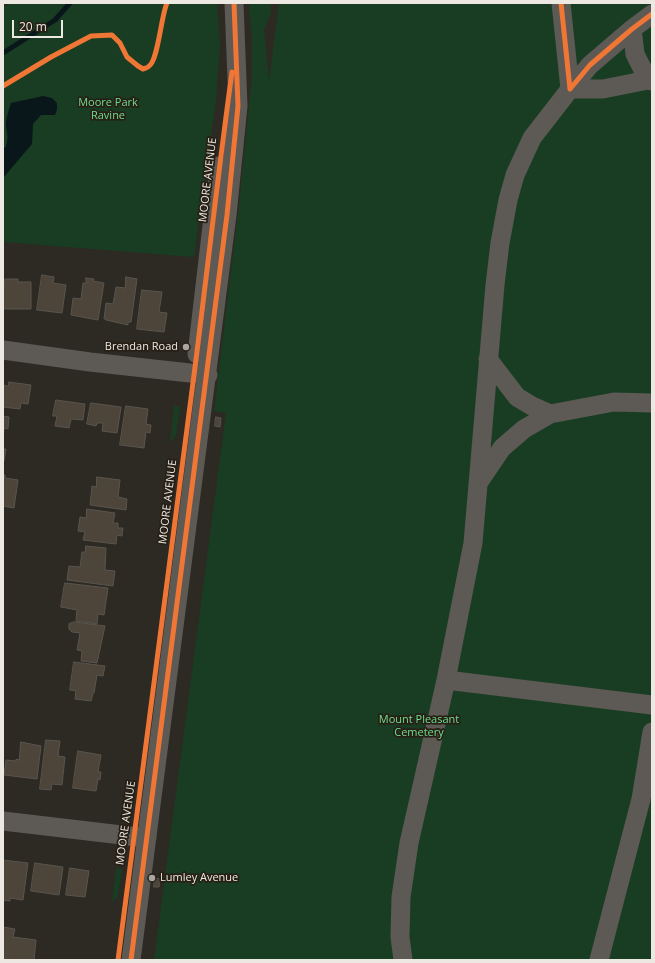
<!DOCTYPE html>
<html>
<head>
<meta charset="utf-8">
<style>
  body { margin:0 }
  #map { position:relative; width:655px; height:963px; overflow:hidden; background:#2d2923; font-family:"Open Sans",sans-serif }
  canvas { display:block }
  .frame { position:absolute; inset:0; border:4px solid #ede8e1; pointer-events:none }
  .scale { position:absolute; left:12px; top:20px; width:51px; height:18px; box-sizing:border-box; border:2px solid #ede8e1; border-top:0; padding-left:5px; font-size:12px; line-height:14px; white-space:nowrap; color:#ede8e1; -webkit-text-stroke:3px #272016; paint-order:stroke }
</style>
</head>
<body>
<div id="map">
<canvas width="655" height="963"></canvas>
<div class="frame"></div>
<div class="scale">20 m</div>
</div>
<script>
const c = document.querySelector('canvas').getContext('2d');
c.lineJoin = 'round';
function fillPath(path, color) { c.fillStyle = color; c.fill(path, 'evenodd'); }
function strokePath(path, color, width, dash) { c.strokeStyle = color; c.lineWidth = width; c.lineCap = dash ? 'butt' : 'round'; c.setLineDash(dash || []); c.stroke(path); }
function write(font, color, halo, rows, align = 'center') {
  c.font = font + ' "Open Sans",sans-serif'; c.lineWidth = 3.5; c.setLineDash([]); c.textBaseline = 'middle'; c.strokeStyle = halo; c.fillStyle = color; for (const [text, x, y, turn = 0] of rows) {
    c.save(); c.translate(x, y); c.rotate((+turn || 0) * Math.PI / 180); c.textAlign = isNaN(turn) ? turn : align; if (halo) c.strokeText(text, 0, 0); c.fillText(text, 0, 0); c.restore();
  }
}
fillPath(new Path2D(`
  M12,3h205l3,42 -4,55 -22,157 -191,-15v-235z
  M249,3h22v10l-7,16 5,52 10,-78h373v957h-498l72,-547 -12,-2 25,-206 13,-128v-36z
  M174,406l6,1 -4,28 -6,8z
  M116,868l6,1 -4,27 -6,6z`), '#193d23');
fillPath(new Path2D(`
  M43,96l9,2 5,5v7l-2,5h-14l-8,9 -1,20 -29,34v-30l3,-1c3,-12 1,-11 0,-22 0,-8 3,-15 5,-22z`), '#09171a');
strokePath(new Path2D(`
  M3,53l52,-33 15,-17`), '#09171a', 5);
const building = new Path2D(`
  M42,275l12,2 -1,6 13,2 -4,28 -25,-3z
  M126,277l11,2 -6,43h-3v3l-22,-5v-1h-2l2,-16 7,1 3,-17 9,1z
  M86,278l8,1 -1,2 11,2 -6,37 -27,-5 2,-17 8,1 2,-16h3z
  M6,279h12v3h13v27h-26l-2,-1 1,-28z
  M142,290l20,2 -3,20 8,1 -3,19 -27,-3z
  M9,382l22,3 -3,19 -7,-1 -1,6 -17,-2v-22l5,1z
  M56,400l29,4 -2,16 -12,-1 -2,9 -14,-2 2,-10h-4z
  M91,403l30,4 -4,26 -15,-2 1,-8h-6l-1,3 -9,-2z
  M126,406l22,3 -2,15 5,1 -1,8 -4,-1 -2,16 -24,-3z
  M3,416l6,1 -1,12 -4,-1 -1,11z
  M216,417l5,1 -1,9 -5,-1z
  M3,449h3l-2,12h-1z
  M3,475h2v3l13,2 -4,28 -11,-2z
  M97,477l23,3 -2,17 9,2 -1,11 -36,-5 2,-19 4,1z
  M87,509l28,4 -2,10h5v5h5l-1,8 -5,-1 -1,9 -33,-4 2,-8 -7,-1 2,-14 6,1z
  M86,546l20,2 -1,22 10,1 -2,15 -46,-6 2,-14 11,1 2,-15h3z
  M65,583l43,5 -4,27 -6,-1 -1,10 -21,-3 1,-11 -16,-3z
  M74,622l31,4 -8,37 -16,-2 1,-10 -5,-1 3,-17 -8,-1 -3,-3v-5z
  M74,662l31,4 -2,10 -6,-1 -3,18h-1l-2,8 -16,-2 1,-8 -6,-1z
  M46,740l14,1 -2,15 7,1 -3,28 -10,-1 -1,6 -11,-1z
  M21,742l20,4 -4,33 -33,-4 2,-15 10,1v-2l3,1z
  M78,751l23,4 -3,17h3l-1,8 -2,-1 -2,12 -23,-3z
  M3,860l25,3 -5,37 -13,-2v3l-7,-1z
  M35,863l28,4 -4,28 -28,-4z
  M70,868l19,3 -4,26 -19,-2z
  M155,878l5,1 -1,8h-5z
  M3,927l12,2 -2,8 23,3 -2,20h-31z`);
fillPath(building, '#4d453a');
strokePath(building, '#58544f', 1);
strokePath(new Path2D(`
  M561,3l9,86
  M632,29l3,25 13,26
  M570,89h33l45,-9 4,1
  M3,350l87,12 118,13
  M197,354l22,-188
  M488,359l29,38 15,9 18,8 64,-12 38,1
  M479,482l23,-34 22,-19 26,-15
  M446,680l206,25
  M3,821l144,17
  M131,960l96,-745 11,-109 -4,-103
  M403,960l-3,-23 1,-40 8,-54 37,-163 27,-137 22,-258 5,-42 8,-43 7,-25 17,-37 38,-49 20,-24 42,-36 20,-15
  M599,960l42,-161 11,-67`), '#5d5955', 19);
strokePath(new Path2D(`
  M561,3l9,86
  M3,86l48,-29 40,-21 21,-1 8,8 7,14 11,9 5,3c2,-1 5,-1 6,-3 9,-5 12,-50 18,-63
  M570,89l20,-24 42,-36 20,-15
  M118,960c27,-195 52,-390 76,-585 13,-101 24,-202 38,-303
  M131,960l96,-745 11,-109 -4,-103`), '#f07635', 5);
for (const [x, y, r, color] of [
  [186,347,4,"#aaa59e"],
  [152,878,4,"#aaa59e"]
]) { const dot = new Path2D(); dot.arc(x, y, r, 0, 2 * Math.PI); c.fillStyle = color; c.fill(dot); strokePath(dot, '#272016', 1.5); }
write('11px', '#70de8f', '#272016', [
  ["Moore Park",108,103],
  ["Ravine",108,116],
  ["Mount Pleasant",419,720],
  ["Cemetery",419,733]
]);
write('11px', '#ede8e1', '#272016', [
  ["MOORE AVENUE",208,180,-83],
  ["MOORE AVENUE",168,502,-83],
  ["MOORE AVENUE",126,823,-82]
]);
write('11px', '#ede8e1', '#272016', [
  ["Brendan Road",178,347],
  ["Lumley Avenue",160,878,"left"]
], 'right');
</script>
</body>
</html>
